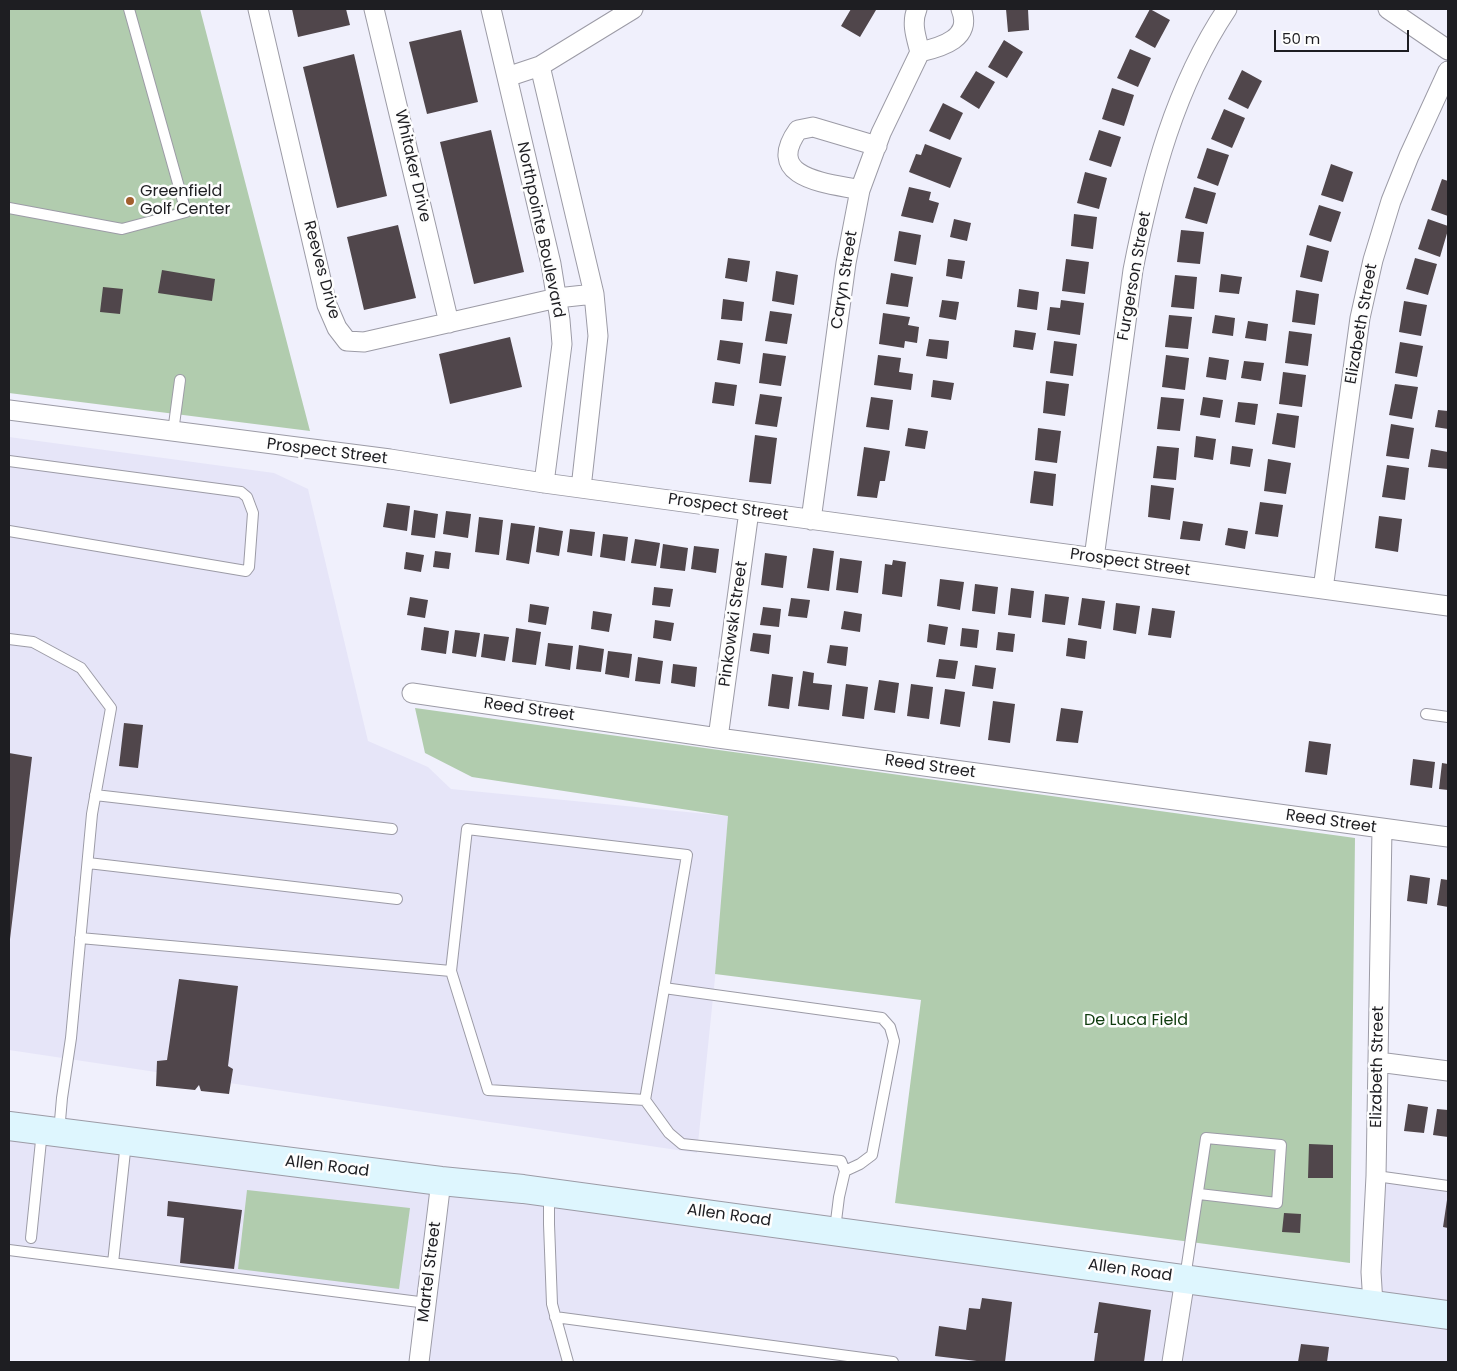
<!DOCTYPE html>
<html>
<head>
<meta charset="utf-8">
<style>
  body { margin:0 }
  #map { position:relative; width:1457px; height:1371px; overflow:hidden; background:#f0f0fc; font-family:Poppins,sans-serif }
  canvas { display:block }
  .frame { position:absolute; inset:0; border:10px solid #1e1e22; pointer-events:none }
  .scale { position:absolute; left:1274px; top:30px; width:135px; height:22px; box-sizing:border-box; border:2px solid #1e1e22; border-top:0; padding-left:6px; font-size:15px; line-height:18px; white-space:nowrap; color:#1e1e22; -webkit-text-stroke:4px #fefefe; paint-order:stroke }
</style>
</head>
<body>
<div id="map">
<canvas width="1457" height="1371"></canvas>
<div class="frame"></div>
<div class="scale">50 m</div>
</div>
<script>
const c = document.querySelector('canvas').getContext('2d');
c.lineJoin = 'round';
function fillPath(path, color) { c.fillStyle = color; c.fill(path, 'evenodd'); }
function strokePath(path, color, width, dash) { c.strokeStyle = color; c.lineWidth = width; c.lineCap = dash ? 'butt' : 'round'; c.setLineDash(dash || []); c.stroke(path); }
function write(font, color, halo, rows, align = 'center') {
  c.font = font + ' Poppins,sans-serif'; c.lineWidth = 5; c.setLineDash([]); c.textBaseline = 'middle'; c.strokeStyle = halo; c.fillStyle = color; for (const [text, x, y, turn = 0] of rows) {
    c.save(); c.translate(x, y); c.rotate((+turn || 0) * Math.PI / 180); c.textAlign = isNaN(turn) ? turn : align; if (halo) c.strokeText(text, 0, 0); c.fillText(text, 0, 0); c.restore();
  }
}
fillPath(new Path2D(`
  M9,437l265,36 34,16 60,252 60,26 23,22 277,27 -6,94 -25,243 -688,-103z
  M9,1126l1364,178 3,-128 72,10v176h-555l-337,-45 12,45h-149l8,-59 -418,-53z`), '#e6e5f8');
fillPath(new Path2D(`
  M9,9h191l110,422 -301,-38z
  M415,708l940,130 -5,425 -455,-60 26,-203 -206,-26 13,-158 -256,-39 -47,-24z
  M247,1190l163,18 -11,81 -161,-20z`), '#b1ccae');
fillPath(new Path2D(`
  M292,9h54l4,16 -52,12z
  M851,9l25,1 -16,27 -19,-11z
  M1006,9h22l1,21 -21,2z
  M1150,9l20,11 -15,28 -20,-11z
  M461,30l17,72 -51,12 -18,-72z
  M1004,40l19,12 -16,26 -19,-11z
  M1130,49l21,9 -13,29 -21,-9z
  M354,54l33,142 -50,12 -34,-141z
  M1242,70l20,11 -14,28 -20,-10z
  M976,71l19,11 -16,27 -19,-12z
  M1112,88l22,7 -10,31 -22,-7z
  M943,103l20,10 -13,27 -21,-9z
  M1224,109l21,9 -13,30 -21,-9z
  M491,130l33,142 -50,12 -34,-142z
  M1099,130l22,7 -10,30 -22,-7z
  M925,144l37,14 -12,30 -41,-16 7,-18 5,1z
  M1207,148l22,7 -11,31 -21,-8z
  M1331,164l22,8 -10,30 -22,-7z
  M1085,172l22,6 -8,31 -22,-6z
  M1442,179l6,2v35l-17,-6z
  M909,187l22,5 -2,8 10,3 -6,20 -32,-7z
  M1194,187l22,6 -9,31 -22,-6z
  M1319,205l22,7 -10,30 -22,-7z
  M1074,214l23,3 -4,32 -22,-3z
  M954,219l17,4 -4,18 -17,-4z
  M1428,219l20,7v4l-8,27 -22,-8z
  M398,225l18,73 -52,12 -17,-73z
  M1181,230l23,2 -4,32 -23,-2z
  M899,231l22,4 -5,30 -22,-4z
  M1307,245l22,6 -7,31 -22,-5z
  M728,258l22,3 -3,21 -22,-4z
  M1415,258l22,6 -9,31 -22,-6z
  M948,259l17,2 -3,18 -16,-3z
  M1066,259l23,3 -4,32 -23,-3z
  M162,270l53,9 -3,22 -54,-8z
  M776,271l22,4 -4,30 -22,-4z
  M891,273l22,4 -5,30 -22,-3z
  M1221,274l21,3 -3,17 -20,-2z
  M1175,275l22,2 -3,32 -23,-2z
  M103,287l20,2 -3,25 -20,-2z
  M1019,289l20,3 -2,18 -20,-3z
  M1296,290l23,4 -4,31 -23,-3z
  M723,299l21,3 -2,19 -21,-2z
  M942,300l17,2 -3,18 -17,-3z
  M1061,300l23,3 -4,32 -33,-5 3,-23 10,1z
  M1404,301l23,4 -6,31 -22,-4z
  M770,311l22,3 -5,30 -22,-3z
  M883,313l27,4 -2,8 11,2 -2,16 -12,-2 -1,7 -25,-4z
  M1169,315l23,2 -4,32 -23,-2z
  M1215,315l20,3 -2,18 -21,-3z
  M1248,321l20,3 -2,17 -21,-3z
  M1015,330l21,3 -3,17 -20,-3z
  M1289,331l23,3 -4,32 -23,-3z
  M510,337l12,50 -72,17 -11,-50z
  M929,339l20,2 -2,18 -21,-3z
  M720,340l23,3 -3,21 -23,-4z
  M1054,341l23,3 -4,32 -23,-3z
  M1400,342l23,4 -6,31 -22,-4z
  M763,353l23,3 -5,30 -22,-3z
  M878,355l23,3 -2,14 14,2 -2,16 -37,-5z
  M1166,355l23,3 -4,32 -23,-3z
  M1209,357l20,3 -3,20 -20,-3z
  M1244,361l20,2 -3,18 -20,-3z
  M1283,372l23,3 -4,32 -23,-3z
  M933,380l21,3 -3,17 -20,-3z
  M1046,381l23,3 -4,32 -22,-3z
  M715,382l22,3 -3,21 -22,-3z
  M1395,384l23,3 -6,32 -23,-4z
  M760,394l22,3 -5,30 -22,-3z
  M871,397l22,3 -4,30 -23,-3z
  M1161,397l23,2 -4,32 -23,-2z
  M1203,397l20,3 -3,18 -20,-3z
  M1238,402l20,2 -3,21 -20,-3z
  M1438,410l10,1v18l-13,-2z
  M1277,413l22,3 -4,32 -23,-4z
  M1391,424l23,4 -5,31 -23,-3z
  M908,428l20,3 -3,18 -20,-3z
  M1038,428l23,3 -4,32 -22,-3z
  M755,435l22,3 -6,46 -22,-2z
  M1196,436l20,3 -3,21 -19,-3z
  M1157,446l22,2 -3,32 -23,-2z
  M1232,446l21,3 -3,18 -20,-3z
  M864,447l26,4 -5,30h-5l-3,17 -20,-2z
  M1431,449l17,3v17l-20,-2z
  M1268,459l23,4 -5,31 -22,-3z
  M1387,465l22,3 -4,32 -23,-3z
  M1034,471l22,3 -3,32 -23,-3z
  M1151,485l23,3 -4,32 -22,-3z
  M1260,502l23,3 -5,32 -23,-3z
  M387,503l23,3 -3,25 -24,-4z
  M414,510l24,4 -3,24 -24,-3z
  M446,511l25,3 -3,24 -25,-4z
  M1379,516l23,3 -4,33 -23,-4z
  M479,517l24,3 -4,35 -24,-3z
  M1183,521l20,3 -3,17 -20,-2z
  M511,523l24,3 -6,38 -23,-4z
  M539,527l24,4 -4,25 -23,-4z
  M1228,528l20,3 -3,18 -20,-4z
  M570,529l25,3 -3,24 -25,-4z
  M603,534l25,3 -3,24 -25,-4z
  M635,539l25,4 -4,23 -25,-3z
  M663,544l25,4 -3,23 -25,-3z
  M694,546l25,3 -3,24 -25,-4z
  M813,548l21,3 -5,40 -22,-3z
  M435,551l16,2 -2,16 -16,-2z
  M406,552l18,3 -3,17 -17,-3z
  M765,553l22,3 -4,32 -22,-3z
  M840,558l22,3 -4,32 -22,-3z
  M893,560l13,2 -4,35 -20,-3 3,-30 7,1z
  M940,579l24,3 -4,28 -23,-4z
  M975,584l23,3 -3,27 -23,-3z
  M654,587l19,2 -3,18 -18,-2z
  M1011,588l23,3 -3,27 -23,-3z
  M1045,594l24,3 -4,28 -23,-3z
  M410,597l18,3 -3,18 -18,-3z
  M791,598l19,2 -3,18 -19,-2z
  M1082,598l23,3 -4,28 -23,-4z
  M1116,603l24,3 -4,28 -23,-4z
  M530,604l19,3 -3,18 -18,-3z
  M763,607l18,2 -2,18 -19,-2z
  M1152,608l23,3 -4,27 -23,-3z
  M593,611l19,3 -3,18 -18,-3z
  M844,611l18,3 -2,18 -19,-3z
  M655,620l19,3 -3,18 -18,-3z
  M929,624l19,3 -3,18 -18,-3z
  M424,627l25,4 -3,23 -25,-4z
  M516,628l25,4 -5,33 -24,-3z
  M962,628l17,2 -2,18 -17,-2z
  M455,630l25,3 -4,24 -24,-4z
  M998,632l17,2 -2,18 -17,-2z
  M753,633l18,2 -2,19 -19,-3z
  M484,634l25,3 -4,24 -24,-4z
  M1068,638l19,3 -2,18 -19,-3z
  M548,643l25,3 -3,24 -25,-4z
  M579,645l25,4 -3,23 -25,-3z
  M830,645l18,2 -2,19 -19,-3z
  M608,651l24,3 -3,24 -24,-4z
  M638,657l25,4 -3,23 -25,-3z
  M939,659l19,2 -3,18 -19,-2z
  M673,664l24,3 -2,20 -24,-4z
  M975,665l21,3 -3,21 -21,-3z
  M803,671l11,2 -1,10 19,2 -3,25 -31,-4z
  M772,674l21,3 -4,32 -21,-3z
  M879,680l20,3 -4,30 -21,-3z
  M846,684l22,3 -4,32 -22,-3z
  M911,684l22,3 -4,32 -22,-3z
  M945,689l20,3 -5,35 -20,-3z
  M993,701l22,3 -5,39 -22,-3z
  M1061,708l22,3 -5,32 -22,-2z
  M124,723l19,2 -5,43 -19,-2z
  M1309,741l22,3 -4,31 -22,-3z
  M9,753l23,4 -22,182h-1z
  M1413,759l22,3 -3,26 -22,-3z
  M1442,763l6,1v26l-9,-1z
  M1410,875l20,3 -3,26 -20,-3z
  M1441,879l7,1v27l-11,-2z
  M179,979l59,7 -10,80 5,3 -4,25 -28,-3 -2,-6 -4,5 -39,-4 1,-25 10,-1z
  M1408,1104l20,3 -4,26 -20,-2z
  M1437,1109l11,1v27l-15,-2z
  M1309,1144l24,1v33h-25z
  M1447,1200h1v28l-5,-1z
  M168,1201l74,9 -8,59 -54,-6 4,-45 -17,-2z
  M1284,1213l17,1 -1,19 -18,-1z
  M982,1298l30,4 -7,60h-20l-50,-6 4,-30 27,4 3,-22 11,1z
  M1099,1302l52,8 -7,52h-50l4,-29h-4z
  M1301,1344l28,3 -2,15h-29z`), '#50464b');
const lane = new Path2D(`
  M9,208l113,21 64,-17 -57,-203
  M173,432l7,-52
  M9,461l232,31 6,5 6,16 -4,54 -3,4 -237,-40
  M9,639l24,3 48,26 30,40 -19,106 -21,224 -9,60 -3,34
  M1426,714l22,3
  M95,795l297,34
  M88,863l309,36
  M80,938l371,33 37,119 157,10 42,-245 -220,-26 -16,142
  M664,988l218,30 8,9 4,14 -22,114 -12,9 -15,7
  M645,1100l24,33 13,11 159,17 4,10 -6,26 -4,32
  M1376,1176l72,10
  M549,1193v31l3,80 16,58
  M31,1238l11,-107
  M9,1250l418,53
  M113,1263l13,-121
  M1185,1278l21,-140 75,7 -4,58 -78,-9
  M555,1317l338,45`);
const street = new Path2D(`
  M258,9l69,296 10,23 10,13 17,1 193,-44 37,-4
  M374,9l75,314
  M491,9l60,255 9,56 2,24 -18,139
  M1388,9l60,41
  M920,52c22,-5 53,-14 41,-43
  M540,66l54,228 4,42 -17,152
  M507,77l33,-11 93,-57
  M860,190c-32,-7 -97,-11 -62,-60l15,-3 64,19
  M9,410l381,49 154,24 904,123
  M811,520l35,-257 14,-73 21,-57 39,-81c-4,-15 -9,-29 -3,-43
  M1094,558l39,-288c18,-92 42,-183 94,-261
  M1323,589l37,-271 13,-58 18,-59 18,-45 39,-85
  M412,693l306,45 730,99
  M718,738l31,-227
  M1378,1062l70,9
  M1373,1304l-2,-32 5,-96 6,-347
  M419,1362l22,-181
  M1172,1362l13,-83`);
const secondary = new Path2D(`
  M9,1126l432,55 82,8 925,126`);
strokePath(lane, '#9c9ba6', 12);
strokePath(street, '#9c9ba6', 21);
strokePath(secondary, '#9c9ba6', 30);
strokePath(lane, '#fff', 10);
strokePath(street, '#fff', 19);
strokePath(secondary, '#def6fe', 28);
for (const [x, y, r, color] of [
  [130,201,5,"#a25f2d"]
]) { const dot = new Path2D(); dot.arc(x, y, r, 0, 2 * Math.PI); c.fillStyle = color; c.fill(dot); strokePath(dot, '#fefefe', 2); }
write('16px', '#1e1e22', '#fefefe', [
  ["Whitaker Drive",412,166,77],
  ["Northpointe Boulevard",540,230,78],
  ["Reeves Drive",321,270,75],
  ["Furgerson Street",1135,276,-80],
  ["Caryn Street",845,280,-81],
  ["Elizabeth Street",1362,324,-80],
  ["Prospect Street",327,452,7],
  ["Prospect Street",728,508,8],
  ["Prospect Street",1130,563,8],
  ["Pinkowski Street",734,624,-82],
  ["Reed Street",529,710,8],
  ["Reed Street",930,767,8],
  ["Reed Street",1331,822,8],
  ["Elizabeth Street",1378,1067,-89],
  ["Allen Road",327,1167,7],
  ["Allen Road",729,1216,8],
  ["Allen Road",1130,1271,8],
  ["Martel Street",430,1272,-83]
]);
write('16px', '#1e1e22', '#fefefe', [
  ["Greenfield",140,192],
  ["Golf Center",140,210]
], 'left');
write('16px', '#0f3b0e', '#fefefe', [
  ["De Luca Field",1136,1021]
]);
</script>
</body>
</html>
